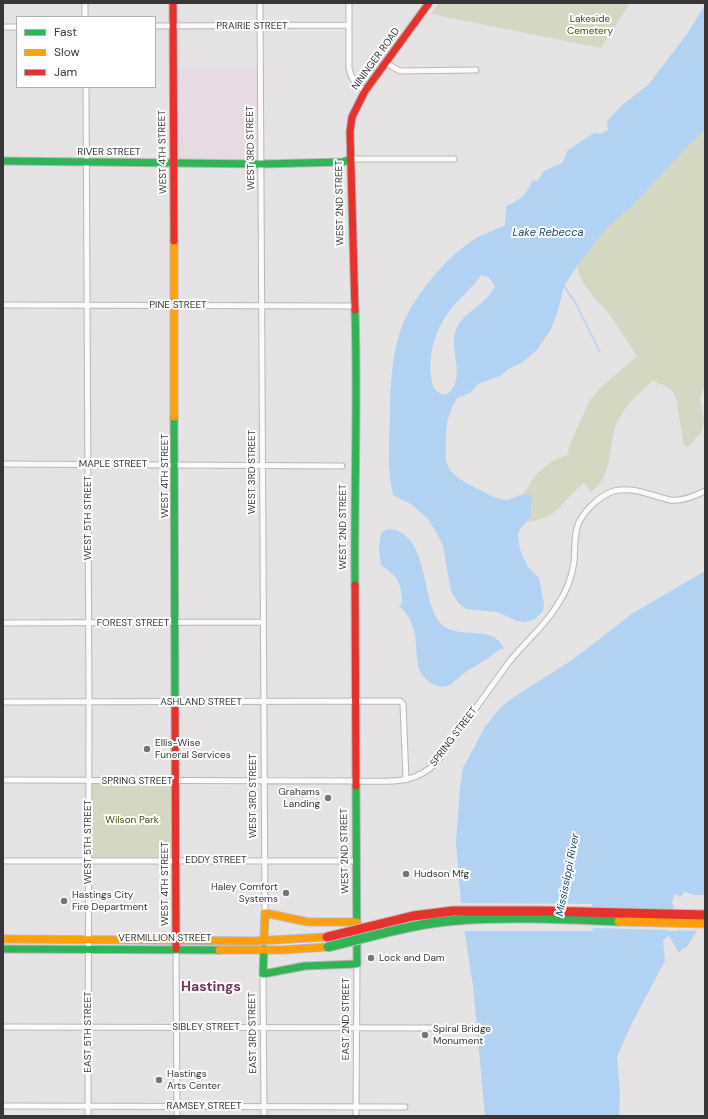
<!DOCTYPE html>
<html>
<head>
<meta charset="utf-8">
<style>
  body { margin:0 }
  #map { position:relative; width:708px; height:1119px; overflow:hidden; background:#e6e3e5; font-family:"DM Sans",sans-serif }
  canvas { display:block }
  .frame { position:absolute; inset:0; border:4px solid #383638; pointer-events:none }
  .legend { position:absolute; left:16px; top:16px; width:140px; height:72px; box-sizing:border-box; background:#fff; border:1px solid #afafaf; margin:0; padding:5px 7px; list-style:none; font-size:12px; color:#383638 }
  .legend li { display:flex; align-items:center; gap:8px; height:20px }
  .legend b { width:20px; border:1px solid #afafaf }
</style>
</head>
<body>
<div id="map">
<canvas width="708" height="1119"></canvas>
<div class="frame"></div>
<ul class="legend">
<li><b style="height:5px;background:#30b455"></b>Fast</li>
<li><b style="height:5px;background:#ff9f0a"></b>Slow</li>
<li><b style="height:5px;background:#e5322d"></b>Jam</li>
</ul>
</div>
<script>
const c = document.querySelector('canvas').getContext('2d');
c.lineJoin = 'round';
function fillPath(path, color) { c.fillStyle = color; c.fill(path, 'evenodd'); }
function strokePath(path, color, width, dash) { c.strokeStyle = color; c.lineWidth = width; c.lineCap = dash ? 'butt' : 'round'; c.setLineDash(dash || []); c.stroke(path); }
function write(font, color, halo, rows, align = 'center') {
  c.font = font + ' "DM Sans",sans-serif'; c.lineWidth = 4; c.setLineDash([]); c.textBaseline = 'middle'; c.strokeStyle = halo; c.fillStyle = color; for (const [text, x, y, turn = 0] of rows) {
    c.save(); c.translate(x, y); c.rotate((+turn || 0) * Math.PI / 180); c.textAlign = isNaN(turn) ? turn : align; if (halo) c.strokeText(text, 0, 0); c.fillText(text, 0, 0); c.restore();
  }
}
fillPath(new Path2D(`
  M173,69h88l1,95h-88z`), '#e7dae3');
fillPath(new Path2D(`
  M439,3h191l-29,45 -170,-34z
  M705,130v254l-5,15 4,22 -3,12 -13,14 -4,-1 -8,-48c-5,-12 -12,-12 -23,-17 -14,11 -30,27 -37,44 -9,25 -2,50 -25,67l-7,-9c-22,17 -26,37 -59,39l6,-5 1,-17 -9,-7c5,-4 6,-8 9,-13 10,-13 21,-21 36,-25l1,-9 20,-44 10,-13 38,-33c-10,-14 -18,-29 -28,-42 -13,-16 -28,-27 -32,-48l29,-37 27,-24 56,-60z
  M89,781h87l1,79h-89z`), '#d4d8c2');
fillPath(new Path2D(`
  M705,5v125l-16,15 -56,60 -27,24 -29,37 -13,20 -7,28 -6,15 -14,21 -14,12 -16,8 -7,6 -22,8 -8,9 -13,5c-4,8 -9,17 -10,26 -1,6 -2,35 0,40 4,12 21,20 31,25 8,4 19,11 28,11 10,-1 14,-8 24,-5l2,5 -1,17 -11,12 -2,7 2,14 8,17 11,11 5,26 -1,7 -8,8 -9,3 -9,-1 -20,-9 -31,-3 -8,-6 -7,-12 -8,-45 -7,-14 -8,-13 -17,-15 -18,-9c-6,-26 -4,-50 -3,-76 0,-28 1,-59 10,-87 10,-32 43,-71 70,-90 11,-8 24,-11 35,-17l1,-19c13,-5 21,-11 26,-25l6,-1 6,-9 18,-8 6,-13 26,-17 6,1 8,-4 -1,-9 14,-15 27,-21 39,-51zM481,275l8,3 6,8c-8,19 -35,27 -40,47 -5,20 12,47 -9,62 -11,-2 -14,-8 -15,-19 -3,-27 7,-53 25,-73 9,-9 18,-17 25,-28z
  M388,529c40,2 33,66 50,91 16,24 56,1 66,29h-4c-12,10 -23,16 -36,24 -5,4 -11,11 -17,13 -4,2 -10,0 -14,-2 -20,-10 -15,-31 -18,-49 -2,-10 -8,-24 -16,-29l3,-3c0,-20 -5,-27 -21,-38l-2,-16 2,-16z
  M705,571v324h-11l-9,-3 -5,5 -6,-3 -2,10 2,2 -7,23 2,2h8l7,-17 8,-5 8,2 -1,17 -13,20 -4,1 -3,4 -10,-17 -6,4 2,21 -33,62 -15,34 3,36 -1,23h-134l-12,-130 -11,-71 -6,-72 4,-56 3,-19 22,-41 14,-18 12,-10 61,-39 61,-47z`), '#b2d2f3');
fillPath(new Path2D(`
  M459,903l133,1v3l83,3 -5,20 -77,-2 -1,3h-130z
  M686,910h16l1,4 -3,17 -25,-1z`), '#e6e3e5');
strokePath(new Path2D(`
  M564,286l11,16 25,50`), '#b2d2f3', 1.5);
const street = new Path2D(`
  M260,3l5,910
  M349,3v65c2,11 7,16 16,23
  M85,17v-14
  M155,26l194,-1
  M3,27h14
  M386,63l14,8 76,-1
  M86,87l3,616 -1,413
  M351,159h103
  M3,305l351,1
  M3,464l339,2
  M3,623l260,-1
  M3,702l397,-1 3,3 3,76
  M3,780l352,1c32,0 59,5 82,-19l72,-100c16,-20 36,-36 49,-58 8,-12 14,-28 16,-42 1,-11 0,-23 3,-34 3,-14 23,-33 37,-37 20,-5 37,5 56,9 12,2 25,-4 35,-9
  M3,861h353
  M176,949l1,167
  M263,974l1,142
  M3,1027l431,1
  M3,1106l402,1
  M356,1116l1,-152`);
const fast = new Path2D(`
  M3,161l259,3 81,-2 8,-3
  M174,417l1,288
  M355,585c-1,-91 3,-183 0,-275
  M3,949l216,1
  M264,949l-1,25 42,-8 52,-2 -1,-178`);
const slow = new Path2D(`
  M174,241v176
  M3,939l252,2 72,-4
  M264,940l1,-27 43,9h49
  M219,950h63l46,-3`);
const jam = new Path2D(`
  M173,3l1,238
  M355,310l-5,-178 2,-15 13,-26 64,-88
  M355,585l1,201
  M175,705l1,244`);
strokePath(street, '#b8b6b8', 7);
strokePath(fast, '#b8b6b8', 9);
strokePath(slow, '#b8b6b8', 9);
strokePath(jam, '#b8b6b8', 9);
strokePath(street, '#fbfbfb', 5);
strokePath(fast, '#30b455', 7);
strokePath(slow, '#ff9f0a', 7);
strokePath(jam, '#e5322d', 7);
const fastBridge = new Path2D(`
  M328,947c43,-10 86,-24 131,-27 53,-4 107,-1 160,1`);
const slowBridge = new Path2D(`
  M619,921l86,2`);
const jamBridge = new Path2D(`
  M327,937l86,-21 40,-5h89l163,4`);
strokePath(fastBridge, '#c5bcbb', 11, []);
strokePath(slowBridge, '#c5bcbb', 11, []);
strokePath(jamBridge, '#c5bcbb', 11, []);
strokePath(fastBridge, '#30b455', 9);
strokePath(slowBridge, '#ff9f0a', 9);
strokePath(jamBridge, '#e5322d', 9);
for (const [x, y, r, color] of [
  [147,749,4,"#757375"],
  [328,798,4,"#757375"],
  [406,874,4,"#757375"],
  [286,893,4,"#757375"],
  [64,901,4,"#757375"],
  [371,958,4,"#757375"],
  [425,1035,4,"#757375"],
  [159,1080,4,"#757375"]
]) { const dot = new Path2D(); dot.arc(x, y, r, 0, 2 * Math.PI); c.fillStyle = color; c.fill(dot); strokePath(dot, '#fff', 1.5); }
write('10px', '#414c02', '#fff', [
  ["Lakeside",590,19],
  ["Cemetery",590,31],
  ["Wilson Park",132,820]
]);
write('10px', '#383638', '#fff', [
  ["PRAIRIE STREET",252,26],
  ["NININGER ROAD",376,59,-54],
  ["WEST 3RD STREET",251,148,-91],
  ["RIVER STREET",109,152],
  ["WEST 4TH STREET",163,152,-91],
  ["WEST 2ND STREET",340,203,-91],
  ["PINE STREET",178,305],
  ["MAPLE STREET",113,464],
  ["WEST 3RD STREET",252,472,-90],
  ["WEST 4TH STREET",165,476,-90],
  ["WEST 5TH STREET",88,518,-90],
  ["WEST 2ND STREET",343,527,-90],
  ["FOREST STREET",133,623],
  ["ASHLAND STREET",201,702],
  ["SPRING STREET",454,737,-53],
  ["SPRING STREET",137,781],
  ["WEST 3RD STREET",253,796,-90],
  ["WEST 5TH STREET",88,842,-90],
  ["WEST 2ND STREET",345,851,-91],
  ["EDDY STREET",216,860],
  ["WEST 4TH STREET",165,884,-90],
  ["VERMILLION STREET",165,938],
  ["EAST 2ND STREET",346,1019,-90],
  ["SIBLEY STREET",206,1027],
  ["EAST 5TH STREET",88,1032,-90],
  ["EAST 3RD STREET",253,1033,-91],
  ["RAMSEY STREET",204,1106]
]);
write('10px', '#383638', '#fff', [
  ["Ellis-Wise",155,743],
  ["Funeral Services",155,755],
  ["Grahams",320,792,"right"],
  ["Landing",320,804,"right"],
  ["Hudson Mfg",414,874],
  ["Haley Comfort",278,887,"right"],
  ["Systems",278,899,"right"],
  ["Hastings City",72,895],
  ["Fire Department",72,907],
  ["Lock and Dam",379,958],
  ["Spiral Bridge",433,1029],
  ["Monument",433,1041],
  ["Hastings",167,1074],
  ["Arts Center",167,1086]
], 'left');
write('italic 11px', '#184975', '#fff', [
  ["Lake Rebecca",548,233],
  ["Mississippi River",568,875,-79]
]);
write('bold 14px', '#733459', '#fff', [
  ["Hastings",211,987]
]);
</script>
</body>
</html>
